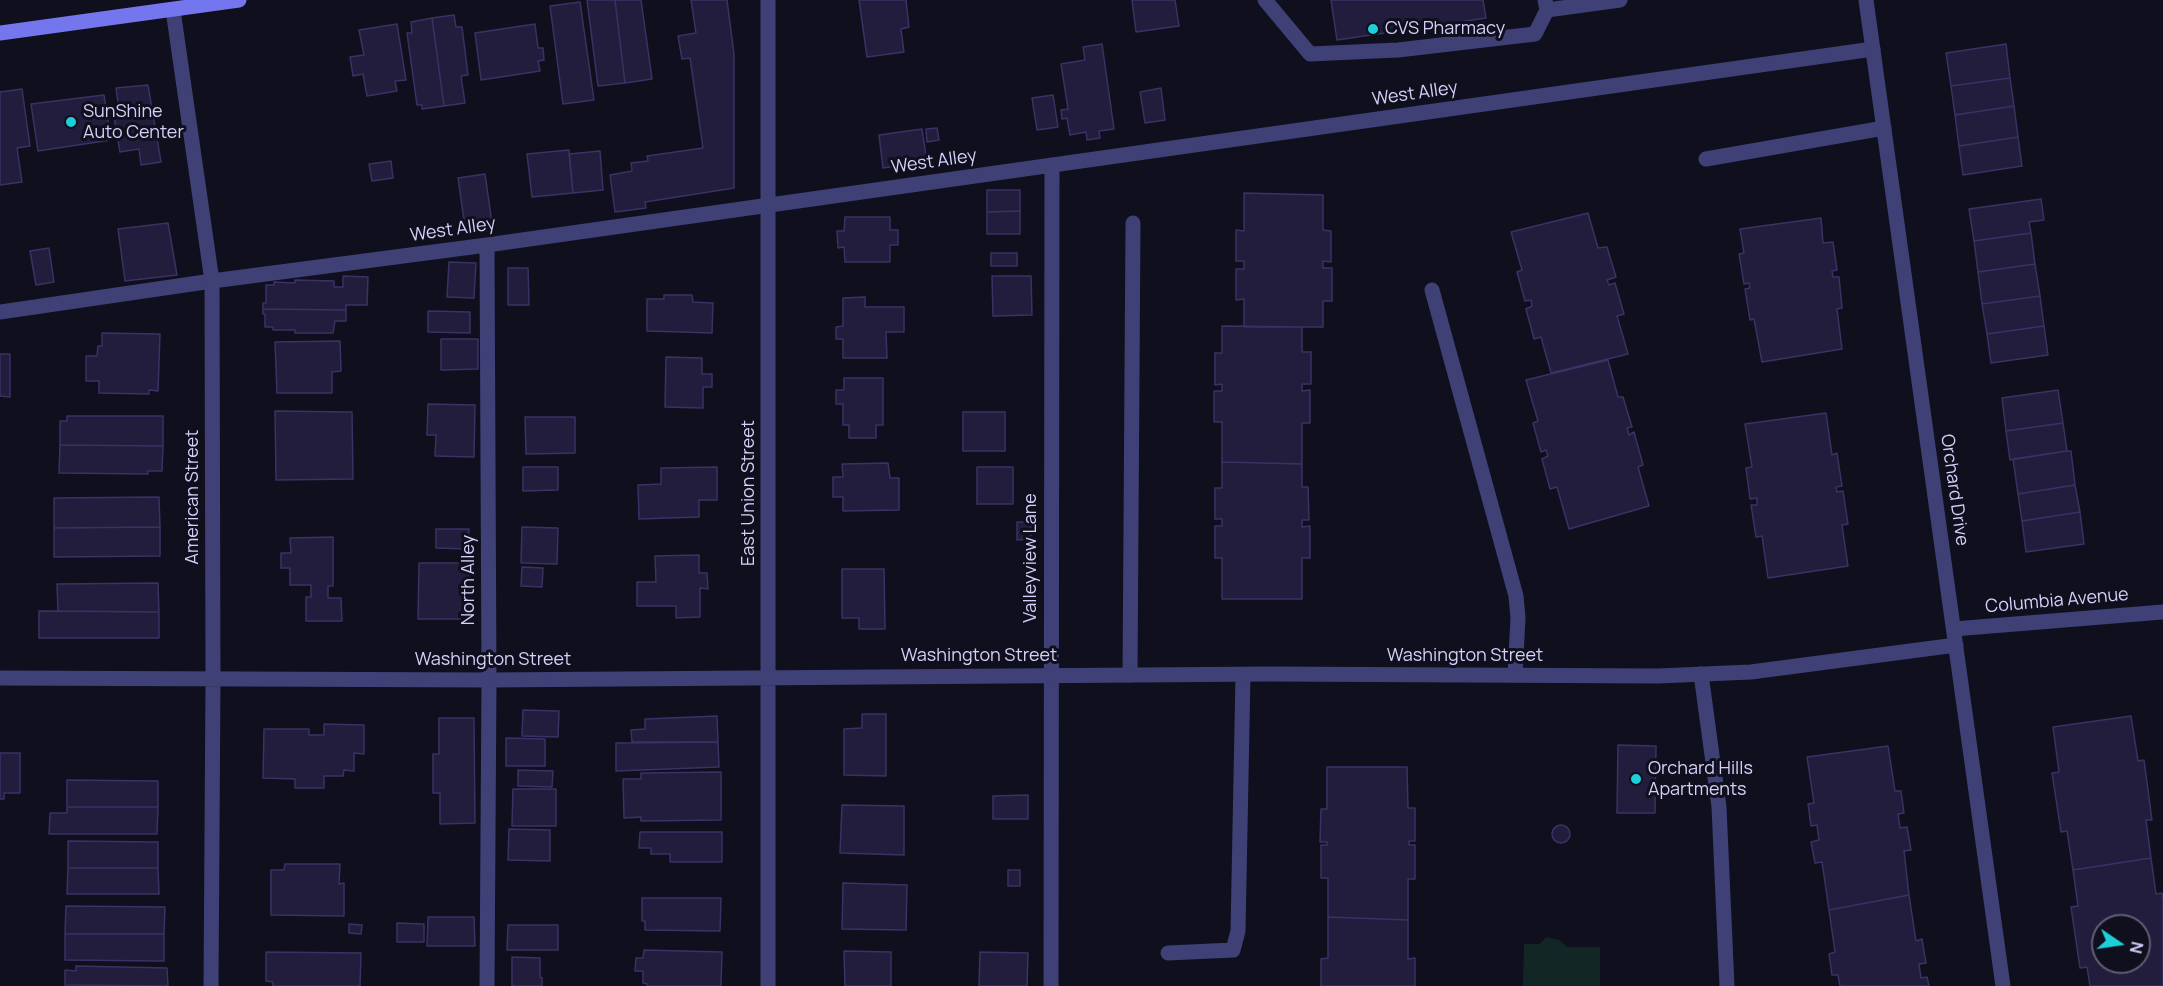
<!DOCTYPE html>
<html>
<head>
<meta charset="utf-8">
<style>
  body { margin:0 }
  #map { position:relative; width:2163px; height:986px; overflow:hidden; background:#100f1d; font-family:Manrope,sans-serif }
  canvas { display:block }
  .north { position:absolute; left:2091px; top:914px; width:60px; height:60px; box-sizing:border-box; background:#100f1d; border:2px solid #5e5d75; border-radius:50%; rotate:103deg; font-size:16px; font-weight:700; line-height:24px; text-align:center; color:#d3d1f9 }
  .north::after { content:''; display:block; margin:auto; width:21px; height:27px; background:#1ccfd9; clip-path:polygon(50% 0,100% 100%,50% 72%,0 100%) }
</style>
</head>
<body>
<div id="map">
<canvas width="2163" height="986"></canvas>
<div class="north">N</div>
</div>
<script>
const c = document.querySelector('canvas').getContext('2d');
c.lineJoin = 'round';
function fillPath(path, color) { c.fillStyle = color; c.fill(path, 'evenodd'); }
function strokePath(path, color, width, dash) { c.strokeStyle = color; c.lineWidth = width; c.lineCap = dash ? 'butt' : 'round'; c.setLineDash(dash || []); c.stroke(path); }
function write(font, color, halo, rows, align = 'center') {
  c.font = font + ' Manrope,sans-serif'; c.lineWidth = 6; c.setLineDash([]); c.textBaseline = 'middle'; c.strokeStyle = halo; c.fillStyle = color; for (const [text, x, y, turn = 0] of rows) {
    c.save(); c.translate(x, y); c.rotate((+turn || 0) * Math.PI / 180); c.textAlign = isNaN(turn) ? turn : align; if (halo) c.strokeText(text, 0, 0); c.fillText(text, 0, 0); c.restore();
  }
}
fillPath(new Path2D(`
  M1547,937l12,3 8,7h33v39h-77l1,-42h15z`), '#122625');
const building = new Path2D(`
  M587,0h28l10,83 -27,3z
  M615,0h26l11,79 -27,4z
  M691,0h36l7,54v134l-89,14 1,6 -31,4 -5,-37 22,-4 -1,-8 17,-2 -1,-5 56,-8 -13,-90 -8,1 -4,-23 18,-3z
  M859,0h47l3,27 -8,2 3,23 -37,5z
  M1132,0h43l4,26 -43,6z
  M1331,0h152l3,18 -149,22z
  M580,2l14,98 -31,4 -13,-98z
  M454,15l2,12h6l6,48 -7,1 4,27 -21,3 -12,-88z
  M432,18l12,88 -22,3v-4h-5l-10,-72h5l-1,-11z
  M397,24l9,56 -11,1 2,10 -30,5 -4,-22 -10,2 -3,-19 14,-2 -5,-25z
  M535,24l3,24h5l1,12 -6,1 2,10 -59,9 -6,-47z
  M1102,44l12,85 -15,2 1,7 -13,2 -1,-8 -16,3 -3,-17 -5,1 -1,-9 7,-1 -7,-45 24,-4 -2,-13z
  M2006,44l4,34 -59,8 -5,-33z
  M2010,78l4,28 -59,9 -4,-29z
  M148,85l13,77 -20,3 -2,-16 -19,3 -7,-41 6,-1 -3,-22z
  M1161,88l4,32 -20,3 -5,-31z
  M22,89l8,57 -13,2 5,34 -22,3v-93z
  M104,95l7,45 -73,11 -7,-47z
  M1053,95l5,32 -21,3 -5,-32z
  M2014,106l4,31 -59,9 -4,-31z
  M937,128l2,12 -12,2 -1,-13z
  M922,129l5,33 -44,6 -4,-33z
  M2018,137l4,29 -59,9 -4,-29z
  M569,150l4,43 -41,4 -5,-43z
  M600,151l3,39 -30,3 -4,-39z
  M391,161l2,17 -21,3 -3,-17z
  M485,174l8,56 -27,4 -8,-56z
  M987,190h33v21l-33,1z
  M1244,193l79,2v35l8,1v31l-8,-1v7h9v33h-9v26h-79v-28l-8,1v-31h8v-8h-8v-31l8,1z
  M2041,199l3,21 -15,2 2,11 -57,8 -5,-32z
  M1020,211v23h-33v-22z
  M1588,213l10,35 9,-1 9,30 -9,3 2,5 6,-2 9,31 -7,2 11,38 -77,19 -10,-36 -7,2 -8,-30 6,-3 -1,-6 -6,1 -8,-29 5,-2 -11,-38z
  M845,217h45v13h8v15h-8v17h-45l-1,-15 -6,1 -1,-17h7z
  M1821,218l2,25 10,-1 4,28 -5,1 1,6h6l3,31 -5,1 5,40 -80,13 -8,-43 -4,1 -5,-31 5,-1 -1,-5 -5,1 -5,-30 5,-1 -4,-24z
  M168,223l9,52 -52,6 -7,-52z
  M2031,233l4,31 -57,8 -4,-31z
  M49,248l5,34 -18,3 -6,-34z
  M991,253h26v13h-26z
  M449,262l27,1 -2,35 -27,-1z
  M2035,264l5,32 -58,8 -4,-32z
  M508,268h20l1,37h-21z
  M343,276l25,1 -1,28h-21v5l-83,-1v-6h3v-18h8v-3l21,1v-3l39,1v6h9z
  M992,276h39l1,39 -39,1z
  M664,295h28l1,7 20,1 -1,30 -65,-2v-32h17z
  M2040,296l4,30 -57,8 -5,-30z
  M865,297v10h39v25h-18l1,26h-44v-19h-7v-12l7,-1v-28z
  M263,309l83,1v11h-11l-2,12h-38v-3h-22v-3h-8v-13h-2z
  M428,311l42,1v21l-42,-1z
  M1222,326l80,1v25h9v32h-9v7l8,-1v33h-8v41l-80,-2v-40h-8v-31h8v-7l-7,1v-32h7z
  M2044,326l4,29 -57,8 -4,-29z
  M102,333l58,1 -2,57 -9,-1v4l-50,-1v-12h-13v-25h11l1,-10h4z
  M441,339h37v30l-37,1z
  M340,341l1,30 -9,1v21h-55l-2,-51z
  M0,354h10v43l-10,-1z
  M666,357l36,1v16h10v13h-9v21l-38,-1z
  M1608,360l10,37h5l9,30 -5,1 2,7 5,-3 9,33 -5,2 11,39 -80,23 -12,-42 -7,2 -8,-30 6,-3 -2,-6 -5,2 -8,-29 5,-2 -12,-41z
  M844,378h39v47h-7v13h-27v-13h-6v-21h-7v-14h8z
  M2058,390l5,33 -57,8 -4,-33z
  M428,404l47,1 -1,52 -39,-1 1,-21h-9z
  M275,411l77,1 1,67 -77,1z
  M963,412h42v39h-42z
  M1826,413l6,42 5,-2 5,33 -6,1 1,5 6,-1 5,33 -6,1 6,41 -80,12 -6,-42 -6,1 -5,-32h6v-7l-7,1 -4,-31 6,-1 -7,-43z
  M67,416h96v30l-103,-1v-24h7z
  M525,417h50v36l-49,1z
  M2063,423l4,28 -57,9 -4,-29z
  M60,445l103,1 -1,25h-14v3l-89,-1z
  M2067,451h4l4,34 -57,9 -5,-35z
  M1222,462l80,2v23h6l1,33h-7v7l8,-1v32h-8v41h-80v-41h-7v-32h7v-7h-7v-31h7z
  M888,463l2,15h9v32l-56,1v-14h-10v-20h10l-1,-13z
  M523,467h35v23l-35,1z
  M717,467v33h-18v17l-60,2 -1,-34 23,-1v-16z
  M977,467h36v37h-36z
  M2075,485l5,27 -58,9 -4,-27z
  M159,497l1,30 -106,1v-30z
  M2080,512l4,32 -58,8 -4,-31z
  M1017,522h14v17l-14,1z
  M160,527v29l-106,1v-29z
  M522,527l36,1 -1,36 -36,-1z
  M436,529h33l-1,20 -32,-1z
  M333,537v49h-5v12h13l1,23h-36v-24h5v-12h-21v-17h-9v-15h10l-1,-15z
  M699,555v18h8l1,16 -8,-1v29l-24,1v-12h-39v-24h19l-1,-26z
  M419,563h50l-1,56h-50z
  M522,567l21,1 -1,19 -21,-1z
  M842,569h42l1,60h-26v-11h-17z
  M158,583l1,29 -101,-1 -1,-27z
  M39,611l120,1v26h-120z
  M523,710l36,1 -1,26 -36,-1z
  M862,714h24v62l-42,-1v-46l18,-1z
  M717,716l1,26h-86l-1,-12 14,-1v-10z
  M2131,716l7,45 6,-1 8,60h-6l5,38 -78,12 -6,-39 -6,1 -9,-59 7,-1 -6,-45z
  M439,718h35l1,105 -35,1v-31h-7v-39h6z
  M324,724l40,1v29l-10,-1v18l-10,-1 -1,6h-19v12h-29v-9l-32,-1 1,-49h45v6h15z
  M506,738l39,1v27h-39z
  M718,742l1,25 -103,4v-28z
  M1618,745l38,1 -1,67h-38z
  M1888,746l7,45h6l3,22 -6,1 2,14 7,-1 4,23 -7,1 5,44 -80,15 -7,-48 -7,1 -4,-21 8,-2 -2,-15 -6,1 -3,-22 6,-1 -7,-46z
  M0,753h20v40h-16v6h-4z
  M1327,767h80l1,41h7v33h-6v4h6v34h-7v41l-80,-3v-39h-7v-33h6v-3h-7l1,-33h6z
  M518,770l35,1 -1,16 -34,-1z
  M721,772v48l-80,1v-4l-17,1 -1,-39h18v-6z
  M67,780l91,1v26h-91z
  M513,789h43v37h-44z
  M1028,795v24h-35v-23z
  M842,805l62,1v49l-64,-2z
  M67,807h91l-1,27h-108l1,-21h17z
  M1552 834a9 9 0 1 1 18 0a9 9 0 1 1-18 0Z
  M509,829l41,1v31l-42,-1z
  M640,832h82v30h-52v-8h-19v-6h-12z
  M68,841l90,1v26h-90z
  M2151,858l5,36 6,-1 1,7v86h-73l-3,-19 -7,1 -9,-61 7,-1 -5,-36zM2103,926h36v36h-36z
  M285,864h55l-1,20 5,-1v33l-73,-1v-45h13z
  M68,868h90l1,26h-92z
  M1008,870h12v16h-12z
  M843,883l64,2 -1,45 -64,-1z
  M1909,895l7,46 6,-2 4,24 -7,1 2,14 6,-1 2,9h-89l-2,-11h-6l-3,-21 6,-2 -6,-42z
  M642,898h79l-1,33 -75,-1v-9h-3z
  M66,906l99,1 -1,27h-99z
  M428,917h46l1,29h-48z
  M1328,917l80,3v39l7,-1v28h-94v-27l7,-1z
  M397,923l27,1v18h-27z
  M349,924l13,1 -1,9 -12,-1z
  M508,925h50v25h-51z
  M65,934h99v27l-99,-1z
  M644,950l78,2 -1,34h-74v-2l-4,-1v-12h-8l1,-13h7z
  M844,951l47,1v34h-46z
  M266,952l95,1 -1,33h-87v-4l-7,-1z
  M980,952l48,1 -1,33h-48z
  M512,957l28,1v19l2,1v8h-30z
  M76,966l91,2 1,18 -103,-1v-15l11,1z`);
fillPath(building, '#221d3c');
strokePath(building, '#3a3265', 1.5);
strokePath(new Path2D(`
  M1265,0l45,54 88,-4 137,-16 12,-24
  M1545,0l2,10 73,-10
  M1706,159l178,-31
  M487,245l2,435 -2,306
  M1432,290l84,306 2,22 -3,57
  M0,312l212,-31 275,-36 1386,-196
  M1701,674l18,133 8,179
  M1130,675l3,-452
  M1168,953l65,-3 5,-19 5,-256
  M1051,986l1,-820`), '#3f4076', 15);
strokePath(new Path2D(`
  M768,0v986
  M1866,0l137,986
  M173,10l39,271 1,398 -2,307
  M1954,629l209,-17
  M0,678l489,2 780,-6 389,2 93,-4 205,-27`), '#3f4076', 15);
strokePath(new Path2D(`
  M0,33l239,-33`), '#7476ed', 15);
for (const [x, y, r, color] of [
  [1373,29,6,"#1ccfd9"],
  [71,122,6,"#1ccfd9"],
  [1636,779,6,"#1ccfd9"]
]) { const dot = new Path2D(); dot.arc(x, y, r, 0, 2 * Math.PI); c.fillStyle = color; c.fill(dot); strokePath(dot, '#100f1d', 2); }
write('18px', '#d3d1f9', '#100f1d', [
  ["CVS Pharmacy",1385,29],
  ["SunShine",83,112],
  ["Auto Center",83,133],
  ["Orchard Hills",1648,769],
  ["Apartments",1648,790]
], 'left');
write('18px', '#d3d1f9', '#100f1d', [
  ["West Alley",1415,94,-8],
  ["West Alley",934,162,-8],
  ["West Alley",453,230,-8],
  ["Orchard Drive",1954,490,82],
  ["East Union Street",749,493,-90],
  ["American Street",193,497,-90],
  ["Valleyview Lane",1031,558,-90],
  ["North Alley",469,580,-90],
  ["Columbia Avenue",2057,601,-5],
  ["Washington Street",979,656],
  ["Washington Street",1465,656],
  ["Washington Street",493,660]
]);
</script>
</body>
</html>
